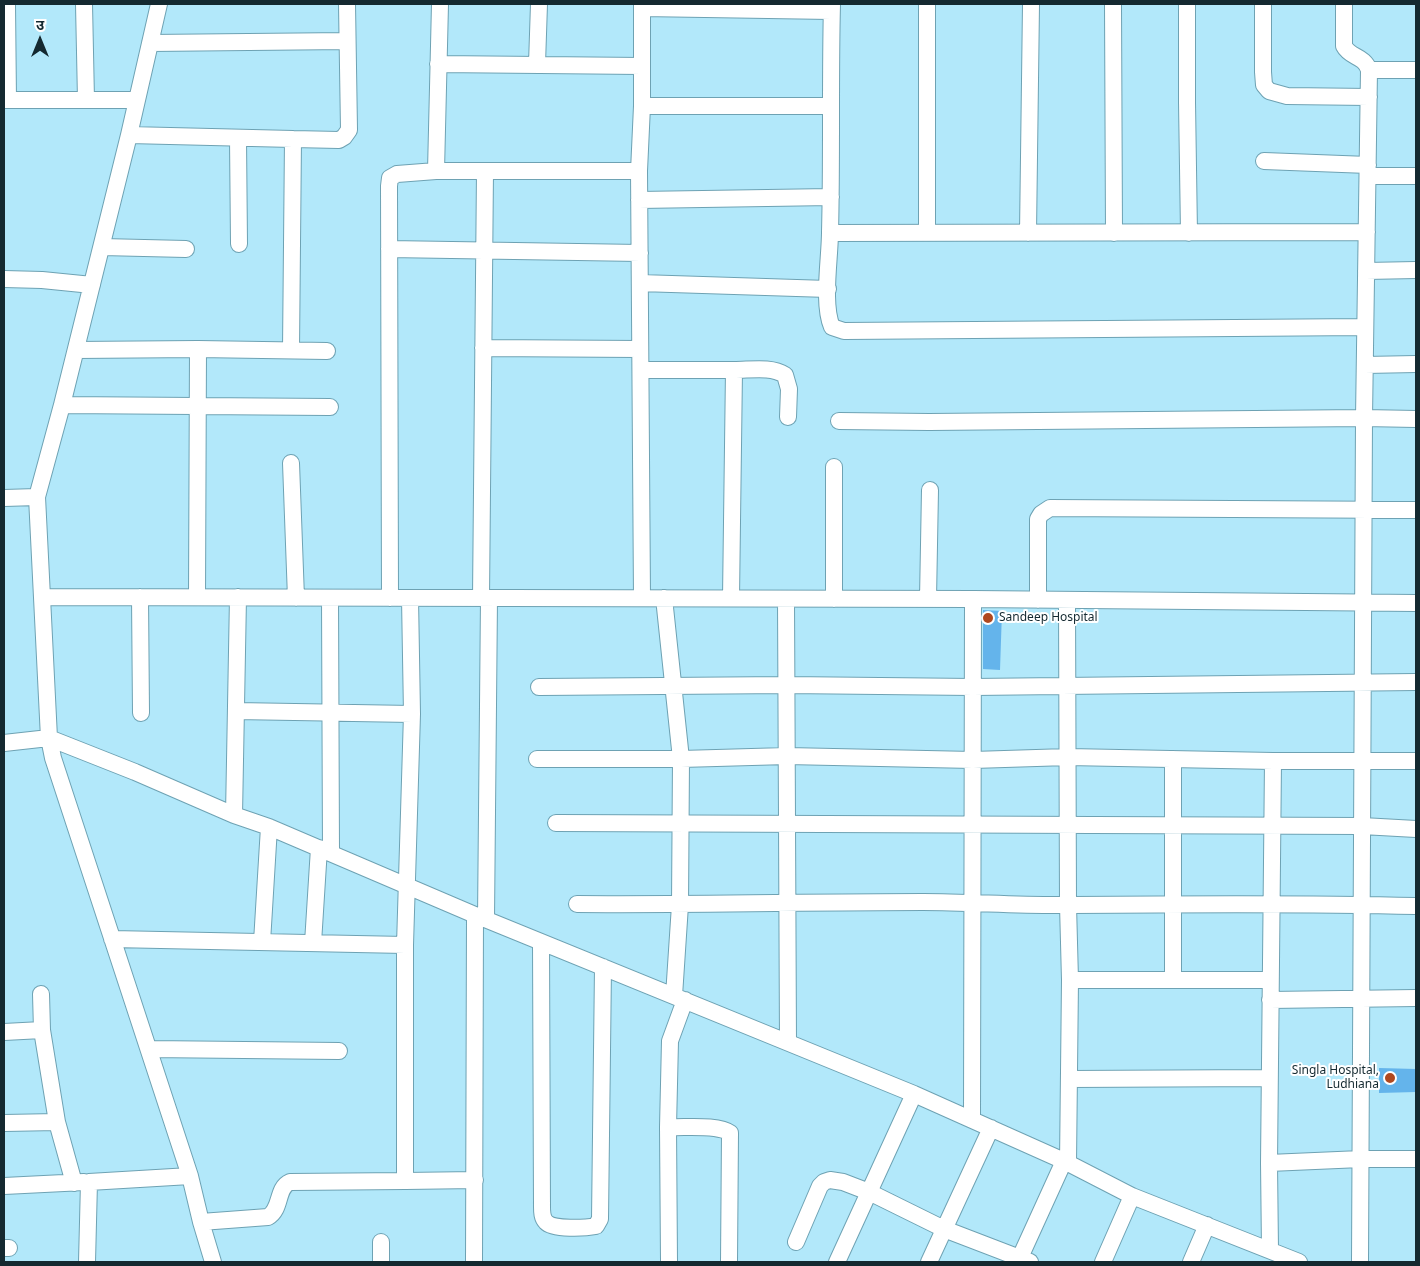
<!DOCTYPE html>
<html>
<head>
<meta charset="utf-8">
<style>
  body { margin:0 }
  #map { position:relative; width:1420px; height:1266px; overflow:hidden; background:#b2e8fa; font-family:"Noto Sans","Noto Sans Devanagari",sans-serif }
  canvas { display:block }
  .frame { position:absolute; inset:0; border:5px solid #142930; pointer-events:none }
  .north { position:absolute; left:15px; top:15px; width:50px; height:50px; -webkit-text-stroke:4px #fff; paint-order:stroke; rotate:0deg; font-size:14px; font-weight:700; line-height:20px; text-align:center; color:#142930 }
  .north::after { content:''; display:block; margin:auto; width:18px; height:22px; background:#142930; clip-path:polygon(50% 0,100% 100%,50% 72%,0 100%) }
</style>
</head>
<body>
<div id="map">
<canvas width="1420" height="1266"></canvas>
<div class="frame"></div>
<div class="north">उ</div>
</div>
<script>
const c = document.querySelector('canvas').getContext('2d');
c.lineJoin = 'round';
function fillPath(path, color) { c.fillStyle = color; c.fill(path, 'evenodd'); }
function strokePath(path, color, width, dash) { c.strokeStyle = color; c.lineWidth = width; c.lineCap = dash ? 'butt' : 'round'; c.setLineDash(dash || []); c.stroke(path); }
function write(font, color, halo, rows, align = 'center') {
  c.font = font + ' "Noto Sans",sans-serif'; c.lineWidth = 4; c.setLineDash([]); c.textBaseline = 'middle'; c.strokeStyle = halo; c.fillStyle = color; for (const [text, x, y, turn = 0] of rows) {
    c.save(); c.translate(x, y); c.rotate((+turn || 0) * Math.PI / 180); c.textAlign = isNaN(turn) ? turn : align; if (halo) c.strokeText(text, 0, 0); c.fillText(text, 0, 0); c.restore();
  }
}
fillPath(new Path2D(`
  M983,610l19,1 -2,59 -17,-1z
  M1379,1068l37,1v23l-37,1z`), '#64b4eb');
const minor = new Path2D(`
  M7,4l1,96
  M84,4l2,96
  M159,4l-30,131 -67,270 -25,92 12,241 4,20 137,418 11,46 12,40
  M832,4c-2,76 0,152 -2,228 0,26 -8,72 2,95l12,4 521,-4
  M927,4v229
  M1113,4l1,229
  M1187,4v98l2,131
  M1263,4v68l1,13 5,6 18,5 82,1
  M1344,4v42c6,12 20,9 25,24l-5,348 52,1
  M642,8l189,3
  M150,43l197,-2
  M438,64l204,2
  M537,64l2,-60
  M1369,70h47
  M4,100h133
  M642,106h189
  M129,135l164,4 -2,211
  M238,139l1,105
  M293,139l46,1 5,-3 5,-7 -2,-126
  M1264,161l104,4
  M436,171l4,-167
  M639,171l3,-65v-102
  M1368,176h48
  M639,200l192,-3
  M830,233l537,-1
  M1028,233l3,-229
  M102,247l84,2
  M389,249l251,4
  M1366,271l50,-1
  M4,279l38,1 50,5
  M640,283l188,6
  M483,348l157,1
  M198,349l129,2
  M76,350l122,-1 -1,248
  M1365,365l51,-1
  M641,370h93l-3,228
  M734,370c17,0 37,-4 51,5l4,14 -1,28
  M62,405l268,2
  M839,421l90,1 435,-4 -4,844
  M291,463l5,135
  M834,467v132
  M4,498l33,-1
  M43,597l930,2 443,4
  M140,597l1,116
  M330,598l1,255
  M390,598l-1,-412 1,-8 7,-4 39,-3h203l3,427
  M410,598l2,116
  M481,598l4,-427
  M664,598l17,161 -1,146 -6,91
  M786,599l2,443
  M928,599l2,-109
  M1038,600v-81l3,-5 9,-6 366,2
  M1067,600l1,305 2,75 -2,183
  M539,687l248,-2 186,2 443,-5
  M236,711l176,3 -7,231v236l70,-1
  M4,743l45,-5 86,34 99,43 35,12 206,88 439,179 150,67 68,35 167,66
  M537,759h144l106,-3 186,4 95,-3 205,4
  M1173,759v220
  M234,815l4,-218
  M556,823l806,3 54,3
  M577,904c116,1 231,-2 346,-2 49,0 98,4 148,3 115,-1 230,-2 345,1
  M486,919l3,-321
  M112,939l293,6
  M262,942l7,-115
  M541,942l1,265c0,5 0,11 4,15 7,8 40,6 50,4l4,-7 3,-252
  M313,943l6,-95
  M1070,980h200
  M685,1000l-15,41 -2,86c16,1 50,-3 62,6l-1,129
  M1270,1000l146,-2
  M42,1030l15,92 17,61
  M4,1032l38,-2 -1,-36
  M149,1049l190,2
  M1069,1079l200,-1
  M972,1119l1,-520
  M4,1123l53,-1
  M668,1127l1,135
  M1269,1163l4,-402h143
  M4,1186l80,-4
  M201,1222l67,-5c14,-8 8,-29 22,-35l115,-1
  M796,1242l24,-56 4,-4 6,-2 13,2 26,10 75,37 86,33
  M4,1248h5
  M1270,1250l-1,-87 92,-4h55
  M87,1262l2,-80 101,-6
  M381,1262v-20
  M474,1262l1,-347
  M837,1262l77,-168
  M929,1262l62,-134
  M1018,1262l46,-101
  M1103,1262l29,-66
  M1191,1262l16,-37`);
strokePath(minor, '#6ea2b3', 18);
strokePath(minor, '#fff', 16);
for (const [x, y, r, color] of [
  [988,618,6,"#af481f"],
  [1390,1078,6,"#af481f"]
]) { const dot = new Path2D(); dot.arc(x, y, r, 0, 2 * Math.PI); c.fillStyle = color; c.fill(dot); strokePath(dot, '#fff', 2); }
write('12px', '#142930', '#fff', [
  ["Sandeep Hospital",999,618],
  ["Singla Hospital,",1379,1071,"right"],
  ["Ludhiana",1379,1085,"right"]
], 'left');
</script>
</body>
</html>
